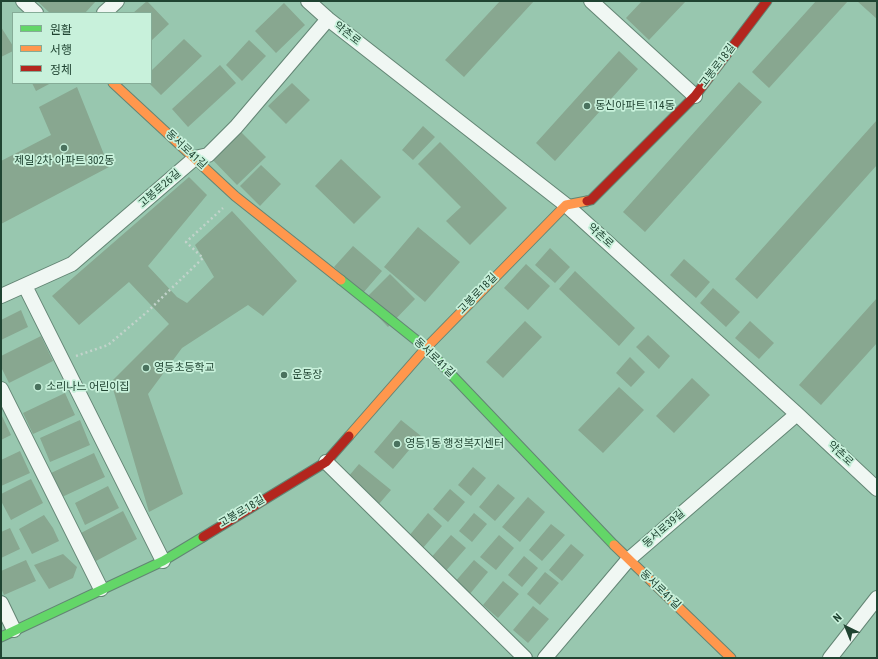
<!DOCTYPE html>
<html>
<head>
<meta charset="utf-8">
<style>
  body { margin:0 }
  #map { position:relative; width:878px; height:659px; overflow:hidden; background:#98c7af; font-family:"Roboto Condensed","Noto Sans KR",sans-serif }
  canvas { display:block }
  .frame { position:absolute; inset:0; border:2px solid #204432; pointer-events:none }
  .legend { position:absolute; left:12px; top:12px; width:140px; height:72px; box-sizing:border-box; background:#c8f1db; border:1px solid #85ac97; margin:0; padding:5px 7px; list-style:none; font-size:12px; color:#204432 }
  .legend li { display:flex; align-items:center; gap:8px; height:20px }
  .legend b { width:20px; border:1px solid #85ac97 }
  .north { position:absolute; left:826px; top:607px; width:40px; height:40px; -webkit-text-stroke:3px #c8f1db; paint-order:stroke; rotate:317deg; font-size:11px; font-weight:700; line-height:16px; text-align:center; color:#204432 }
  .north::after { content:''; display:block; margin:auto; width:14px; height:18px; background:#204432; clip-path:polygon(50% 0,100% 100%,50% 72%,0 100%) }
</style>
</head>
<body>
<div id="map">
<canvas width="878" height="659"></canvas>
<div class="frame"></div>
<ul class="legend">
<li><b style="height:5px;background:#63d668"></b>원활</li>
<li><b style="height:5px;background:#ff974d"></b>서행</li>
<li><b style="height:5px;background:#b3261e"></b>정체</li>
</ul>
<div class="north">N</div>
</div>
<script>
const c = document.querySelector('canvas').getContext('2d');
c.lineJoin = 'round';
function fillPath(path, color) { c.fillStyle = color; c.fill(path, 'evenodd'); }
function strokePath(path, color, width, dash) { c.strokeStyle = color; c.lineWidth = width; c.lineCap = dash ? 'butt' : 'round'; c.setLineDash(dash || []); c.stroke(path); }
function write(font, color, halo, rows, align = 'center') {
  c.font = font + ' "Roboto Condensed","Noto Sans KR",sans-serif'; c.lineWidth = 3.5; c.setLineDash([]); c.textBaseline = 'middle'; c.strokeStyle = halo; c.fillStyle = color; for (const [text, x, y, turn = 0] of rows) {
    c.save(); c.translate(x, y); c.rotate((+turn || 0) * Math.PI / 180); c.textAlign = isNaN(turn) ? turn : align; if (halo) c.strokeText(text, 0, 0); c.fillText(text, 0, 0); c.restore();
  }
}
fillPath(new Path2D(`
  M37,1h59l-11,12h-35z
  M147,1l22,23 -18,17v-28h-18z
  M500,1h34l-70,76 -19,-17z
  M642,1h44l-37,39 -23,-22z
  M816,1h32l-79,87 -17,-16z
  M857,1h20v18z
  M284,3l21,22 -29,28 -21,-22z
  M1,27l12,19v5l-12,6z
  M184,39l18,17 -41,39 -12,-12h2v-12z
  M249,40l17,16 -24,25 -16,-16z
  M619,51l19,18 -83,92 -19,-18z
  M220,65l16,18 -48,44 -16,-18z
  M739,82l23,20 -117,130 -22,-20z
  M32,83h19l-15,8z
  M292,83l18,17 -24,24 -18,-18z
  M77,87l32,80 -108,57v-63l50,-26 -12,-28z
  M877,120v45l-120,134 -22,-20z
  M423,126l12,11 -22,23 -11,-10z
  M236,127l30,30 -29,28 -29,-30z
  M440,142l67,66 -37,37 -24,-24 15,-14 -43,-43z
  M341,159l40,38 -27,27 -39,-38z
  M261,165l20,19 -21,22 -20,-20z
  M189,177l18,18 -59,71 29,31 10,6 27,-26 -19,-32 37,-34 65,70 -34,35 -15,-11 -66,43 -34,46 35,100 -34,18 -38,-130 58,-58 -40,-42 -50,43 -27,-29z
  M418,227l42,35 -35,40 -41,-35z
  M353,246l29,25 -19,22 -29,-26z
  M550,248l20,19 -15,16 -20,-18z
  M684,259l26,23 -14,16 -26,-23z
  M526,264l24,22 -22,24 -24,-22z
  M575,271l60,57 -16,18 -60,-57z
  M390,274l25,25 -27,28 -25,-26z
  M713,288l27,24 -14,15 -26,-24z
  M877,298v45l-56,62 -22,-20z
  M21,310l7,17 -27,13v-20z
  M525,321l17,16 -39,41 -17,-16z
  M750,321l24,22 -15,16 -24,-21z
  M648,335l22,21 -11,13 -23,-22z
  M41,336l12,25 -44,22 -8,-16v-11z
  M630,357l15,15 -14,15 -15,-14z
  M692,378l18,17 -36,38 -18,-17z
  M619,387l25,23 -41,43 -25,-23z
  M65,393l10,22 -42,19 -10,-21z
  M1,414l10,21 -10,5z
  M80,420l10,25 -40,17 -10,-24z
  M401,420l20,16 -28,33 -19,-17z
  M20,451l10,22 -29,13v-26z
  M94,453l11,24 -43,20 -11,-24z
  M359,464l32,26 -12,14 -31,-27z
  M473,467l13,11 -15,18 -13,-11z
  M31,479l12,24 -32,17 -10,-19v-7z
  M498,484l17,14 -20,23 -16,-14z
  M108,486l11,22 -34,17 -10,-22z
  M450,489l15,13 -17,20 -15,-13z
  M528,497l17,15 -25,30 -18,-15z
  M123,511l14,28 -41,22 -15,-28z
  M428,513l14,13 -20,23 -14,-12z
  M474,513l13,11 -15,18 -13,-11z
  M44,515l9,13 6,13 -27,13 -13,-25z
  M551,524l14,11 -23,26 -13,-11z
  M10,528l10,21 -19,9v-26z
  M451,535l15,13 -22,25 -15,-13z
  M499,535l15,13 -18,22 -16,-13z
  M571,544l13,11 -22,26 -13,-11z
  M63,554l14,13 -4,11 -24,11 -15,-24z
  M524,556l14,12 -16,19 -14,-12z
  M26,560l10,21 -32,14 -3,-7v-17z
  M474,560l14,12 -19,23 -15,-12z
  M545,572l14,11 -19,22 -13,-11z
  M503,581l16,13 -21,24 -15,-13z
  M533,606l16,13 -21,24 -15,-13z`), '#88a790');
const street = new Path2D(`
  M23,1l13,12
  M308,1l20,18 238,186 231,209 80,75
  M591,1l104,95
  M104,13l13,-12
  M25,286l138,275
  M1,296l71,-32 123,-106 13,-3 28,-28 92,-108
  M1,389l100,200
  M326,462l199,196
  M1,603l13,27
  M545,658l83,-98 169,-146
  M830,658l47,-60`);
const fast = new Path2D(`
  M341,280l85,68 188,197
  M1,637l162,-76 40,-24`);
const slow = new Path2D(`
  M113,83l122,113 106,84
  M349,436l77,-88 140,-143 21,-4
  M614,545l117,113`);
const jam = new Path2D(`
  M587,201l4,-1 104,-104 72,-95
  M203,537l123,-75 23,-26`);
strokePath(street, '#638574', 16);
strokePath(fast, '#638574', 11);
strokePath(slow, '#638574', 11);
strokePath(jam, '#638574', 11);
strokePath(new Path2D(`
  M76,356l32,-11 39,-33 56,-54 -17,-16 37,-34`), '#c2d3cb', 2.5, [2, 3]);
strokePath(street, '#f0f7f3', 14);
strokePath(fast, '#63d668', 9);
strokePath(slow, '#ff974d', 9);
strokePath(jam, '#b3261e', 9);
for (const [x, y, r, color] of [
  [587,106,4,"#4a725e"],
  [64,148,4,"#4a725e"],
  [146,368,4,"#4a725e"],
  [284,375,4,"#4a725e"],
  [38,387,4,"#4a725e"],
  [397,444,4,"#4a725e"]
]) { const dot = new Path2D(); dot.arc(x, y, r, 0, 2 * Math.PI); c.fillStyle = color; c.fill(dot); strokePath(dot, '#c8f1db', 1.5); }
write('11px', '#204432', '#c8f1db', [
  ["약촌로",347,34,38],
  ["고봉로18길",718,66,-53],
  ["동서로41길",186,150,43],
  ["고봉로26길",160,189,-41],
  ["약촌로",600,236,42],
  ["고봉로18길",478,294,-46],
  ["동서로41길",434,358,44],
  ["약촌로",840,454,43],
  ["고봉로18길",242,512,-31],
  ["동서로39길",664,529,-41],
  ["동서로41길",660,590,44]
]);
write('11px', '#204432', '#c8f1db', [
  ["동신아파트 114동",595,106],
  ["제일 2차 아파트 302동",64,161,"center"],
  ["영등초등학교",154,368],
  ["운동장",292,375],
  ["소리나느 어린이집",46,387],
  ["영등1동 행정복지센터",405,444]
], 'left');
</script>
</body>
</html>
